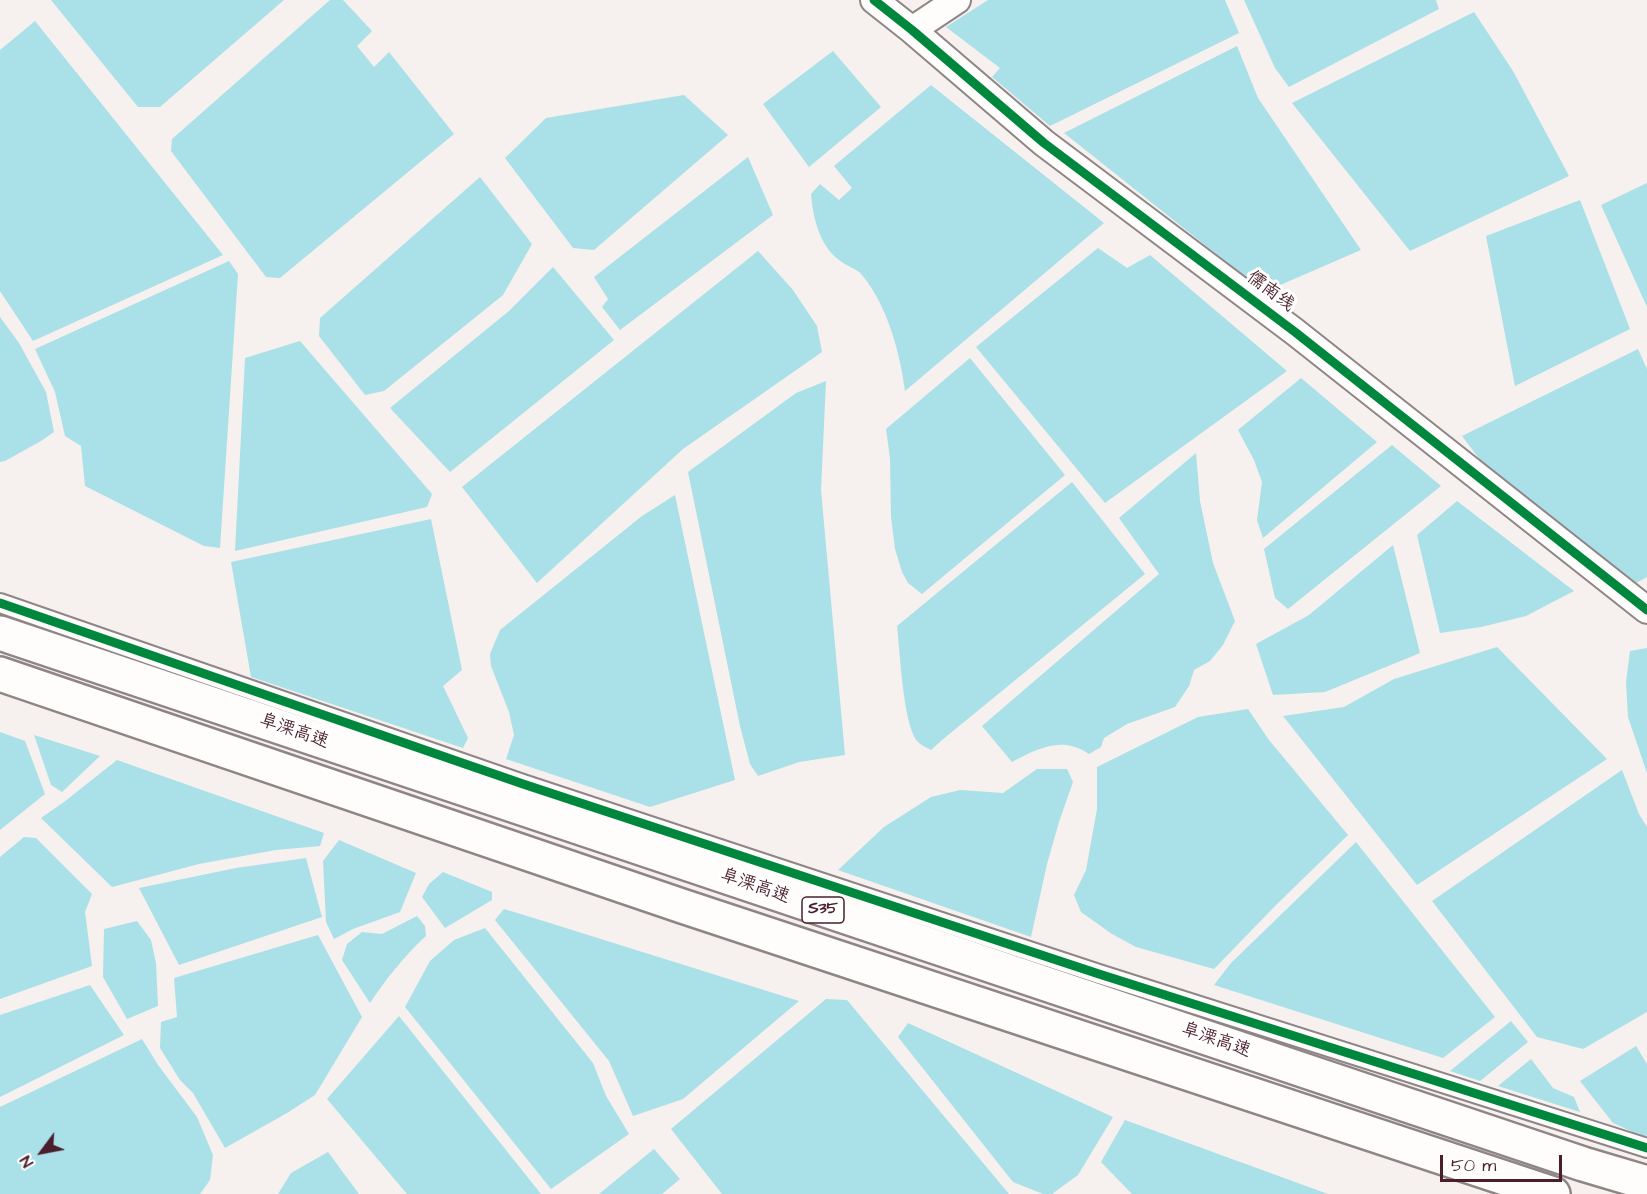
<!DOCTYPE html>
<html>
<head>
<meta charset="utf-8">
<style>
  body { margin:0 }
  #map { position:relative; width:1647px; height:1194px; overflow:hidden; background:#f6f0ee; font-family:"Architects Daughter",sans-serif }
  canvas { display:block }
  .north { position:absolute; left:12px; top:1122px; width:60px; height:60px; -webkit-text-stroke:4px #fff; paint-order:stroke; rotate:238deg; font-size:16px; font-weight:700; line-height:24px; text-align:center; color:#4a1f2b }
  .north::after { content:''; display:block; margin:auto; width:21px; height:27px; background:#4a1f2b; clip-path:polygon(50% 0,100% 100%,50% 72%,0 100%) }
  .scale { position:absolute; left:1440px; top:1155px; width:122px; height:27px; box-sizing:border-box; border:3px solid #4a1f2b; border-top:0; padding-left:8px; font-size:18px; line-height:21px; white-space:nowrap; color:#4a1f2b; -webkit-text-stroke:4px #fff; paint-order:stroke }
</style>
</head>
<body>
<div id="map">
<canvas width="1647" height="1194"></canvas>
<div class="north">N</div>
<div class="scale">50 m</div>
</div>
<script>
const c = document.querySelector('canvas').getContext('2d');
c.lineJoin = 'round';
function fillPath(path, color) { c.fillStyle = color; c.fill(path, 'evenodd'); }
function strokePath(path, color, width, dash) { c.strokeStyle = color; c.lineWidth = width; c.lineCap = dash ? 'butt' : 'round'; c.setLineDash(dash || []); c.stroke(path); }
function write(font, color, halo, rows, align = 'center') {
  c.font = font + ' "Architects Daughter","LXGW WenKai TC",sans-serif'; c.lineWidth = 6; c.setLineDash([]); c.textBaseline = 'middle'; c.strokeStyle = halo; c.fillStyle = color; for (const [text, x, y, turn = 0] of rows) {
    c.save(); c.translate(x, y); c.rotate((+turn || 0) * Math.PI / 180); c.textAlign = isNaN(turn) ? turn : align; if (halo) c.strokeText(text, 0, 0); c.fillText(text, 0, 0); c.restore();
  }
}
fillPath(new Path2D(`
  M51,0h233l-124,107h-22z
  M330,0h13l29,31 -15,15 17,21 15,-15 65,82 -174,144 -14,-1 -95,-126 1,-12z
  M988,0h237l14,33 -189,93 -58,-49 8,-9 -54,-41z
  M1244,0h192l3,9 -150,78 -14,-19z
  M1474,12l39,59 56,105 -159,75 -118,-148z
  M35,21l188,234 -190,86 -33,-50v-241z
  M1237,46l21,52 103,152 -97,42 -200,-159z
  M833,51l48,56 -72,60 -46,-63z
  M931,85l173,138 -199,168c-5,-39 -18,-86 -43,-116 -6,-7 -16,-9 -23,-15 -20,-15 -26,-43 -28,-66l9,-10 19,16 13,-12 -18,-22z
  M684,95l44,40 -134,115 -21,-2 -68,-90 41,-40z
  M748,157l25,58 -153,115 -18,-23 6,-8 -14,-22z
  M480,177l52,67 -29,51 -119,96 -19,4 -46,-59 1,-18z
  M1647,183v124l-46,-102z
  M1580,200l50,129 -115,57 -29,-150z
  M1098,248l29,20 23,-13 137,116 -182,132 -129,-156z
  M758,251l35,39 24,36 5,26 -139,97 -146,134 -75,-96z
  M229,261l9,13 -18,274 -16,-2 -119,-60 -4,-40 -16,-10 -10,-44 -20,-43z
  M553,267l61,73 -164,132 -60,-64 119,-97z
  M0,317l19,26 27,49 8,40 -13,9 -36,20 -5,1z
  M300,341l132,153 -5,13 -192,44 10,-193z
  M1638,349l9,20v208l-11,6 -152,-118 -22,-29z
  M970,358l95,117 -143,119 -14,-11 -6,-11 -7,-23 -4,-32 -1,-59 -4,-29z
  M1301,378l76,64 -114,96 -6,-18 5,-38 -8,-22 -16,-30z
  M826,381l-5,109 24,265 -46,7 -41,14 -8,-12 -10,-38 -52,-254 108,-79z
  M1392,445l49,41 -153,123 -13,-11 -11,-49z
  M1196,453l4,48 13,62 22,58 -12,24 -13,16 -16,9 -5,16 -14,21 -48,17 -23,14 -3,9 -12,7c-27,-19 -52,-5 -77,8l-30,-36 177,-152 -40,-56z
  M1072,482l73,92 -203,166 -11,10c-3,-2 -9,-4 -12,-7 -16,-14 -19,-93 -22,-117z
  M675,495l60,285 -85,27 -144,-48 8,-24 -5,-23 -18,-46 -1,-12 10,-24 142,-114z
  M1457,501l117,90 -48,25 -45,11 -41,6 -23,-98z
  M431,519l31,151 -19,16 25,52 -5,10 -212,-71 -20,-115z
  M1393,545l27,108 -95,39 -52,3 -17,-51 53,-29z
  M1497,647l110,112 -190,126 -134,-169 61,-9 50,-28z
  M1647,648v125l-19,-56 -2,-35 4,-31z
  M1248,709l21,31 79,95 -72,70 -62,64 -78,-22 -24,-13 -31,-22 -7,-17 12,-25 11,-61v-42l101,-50z
  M0,732l25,9 20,53 -45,36z
  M34,735l66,21 -38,36 -11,-7z
  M117,760l207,73 -4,13 -44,4 -77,14 -87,23 -71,-69 23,-16z
  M1037,769h30l6,13 -14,40 -12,42 -16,73 -193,-67 46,-43 47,-30 29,-7 43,3z
  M1622,770l17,44 8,13v185l-64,37 -46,-12 -105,-136z
  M24,837l12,1 56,56 -7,18 7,54 -92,33v-142z
  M339,840l77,33 -16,39 -47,17 -19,10 -8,-17 -3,-61z
  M1356,842l139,175 -52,41 -229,-73 17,-22z
  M306,858l16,59 -143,48 -40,-77 97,-20z
  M443,872l49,20v8l-47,28 -23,-31 7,-13z
  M504,909l33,10 262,82 -116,98 -50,17 -24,-55 -114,-141z
  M417,916l8,10 1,10c-22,20 -39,42 -56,67l-28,-43 5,-16 15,-12 20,2z
  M137,921l14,19 5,23 2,43 -31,13 -24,-42 1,-48z
  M485,928l108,135 13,33 23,38 -78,55 -146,-182 25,-46 24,-21z
  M318,935l44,82 -47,78 -28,18 -62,35 -32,-55 -13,-13 -20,-32 1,-26 16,-5 -3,-39z
  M90,985l34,50 -124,62v-82z
  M826,999l21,1 162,194h-287l-51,-65z
  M399,1016l142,178h-134l-80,-95z
  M1511,1021l17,21 -48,39 -30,-10z
  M908,1023l205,94 -35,58 -26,19h-9l-30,-12 -115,-145z
  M142,1039l16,26 39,52 16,38 -3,25 -10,14h-200v-87z
  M1636,1046l11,18v71l-3,2 -31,-14 -33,-42z
  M1531,1059l22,29 21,9 6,15 -82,-26z
  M1125,1120l203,74h-196l-31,-32z
  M654,1149l26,30 -18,15h-63z
  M328,1152l31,42h-81l13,-21z`), '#aae0e8');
const street = new Path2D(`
  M0,603l523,181 576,190 548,174`);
const secondary = new Path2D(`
  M874,0l38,30 132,113 251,189 352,278
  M912,30l45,-30`);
const highway = new Path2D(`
  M0,633l1583,531 64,19
  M0,674l682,232 871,288`);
strokePath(street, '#908586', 22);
strokePath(secondary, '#908586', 30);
strokePath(highway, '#908586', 38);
strokePath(street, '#fefdfc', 18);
strokePath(secondary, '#fefdfc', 26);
strokePath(highway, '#fefdfc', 33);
strokePath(new Path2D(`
  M874,0l38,30 132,113 251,189 352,278
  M0,603l523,181 576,190 548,174`), '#00873e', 9);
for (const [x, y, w] of [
  [823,910,42]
]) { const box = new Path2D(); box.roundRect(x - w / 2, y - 13, w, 26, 4.5); c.fillStyle = '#fff'; c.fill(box); strokePath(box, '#4a1f2b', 1.5); }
write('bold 16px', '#4a1f2b', null, [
  ["S35",823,910]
]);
write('18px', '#4a1f2b', '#fff', [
  ["儒南线",1270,292,37],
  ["阜溧高速",294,732,19],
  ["阜溧高速",755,887,19],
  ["阜溧高速",1216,1041,19]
]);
</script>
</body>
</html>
